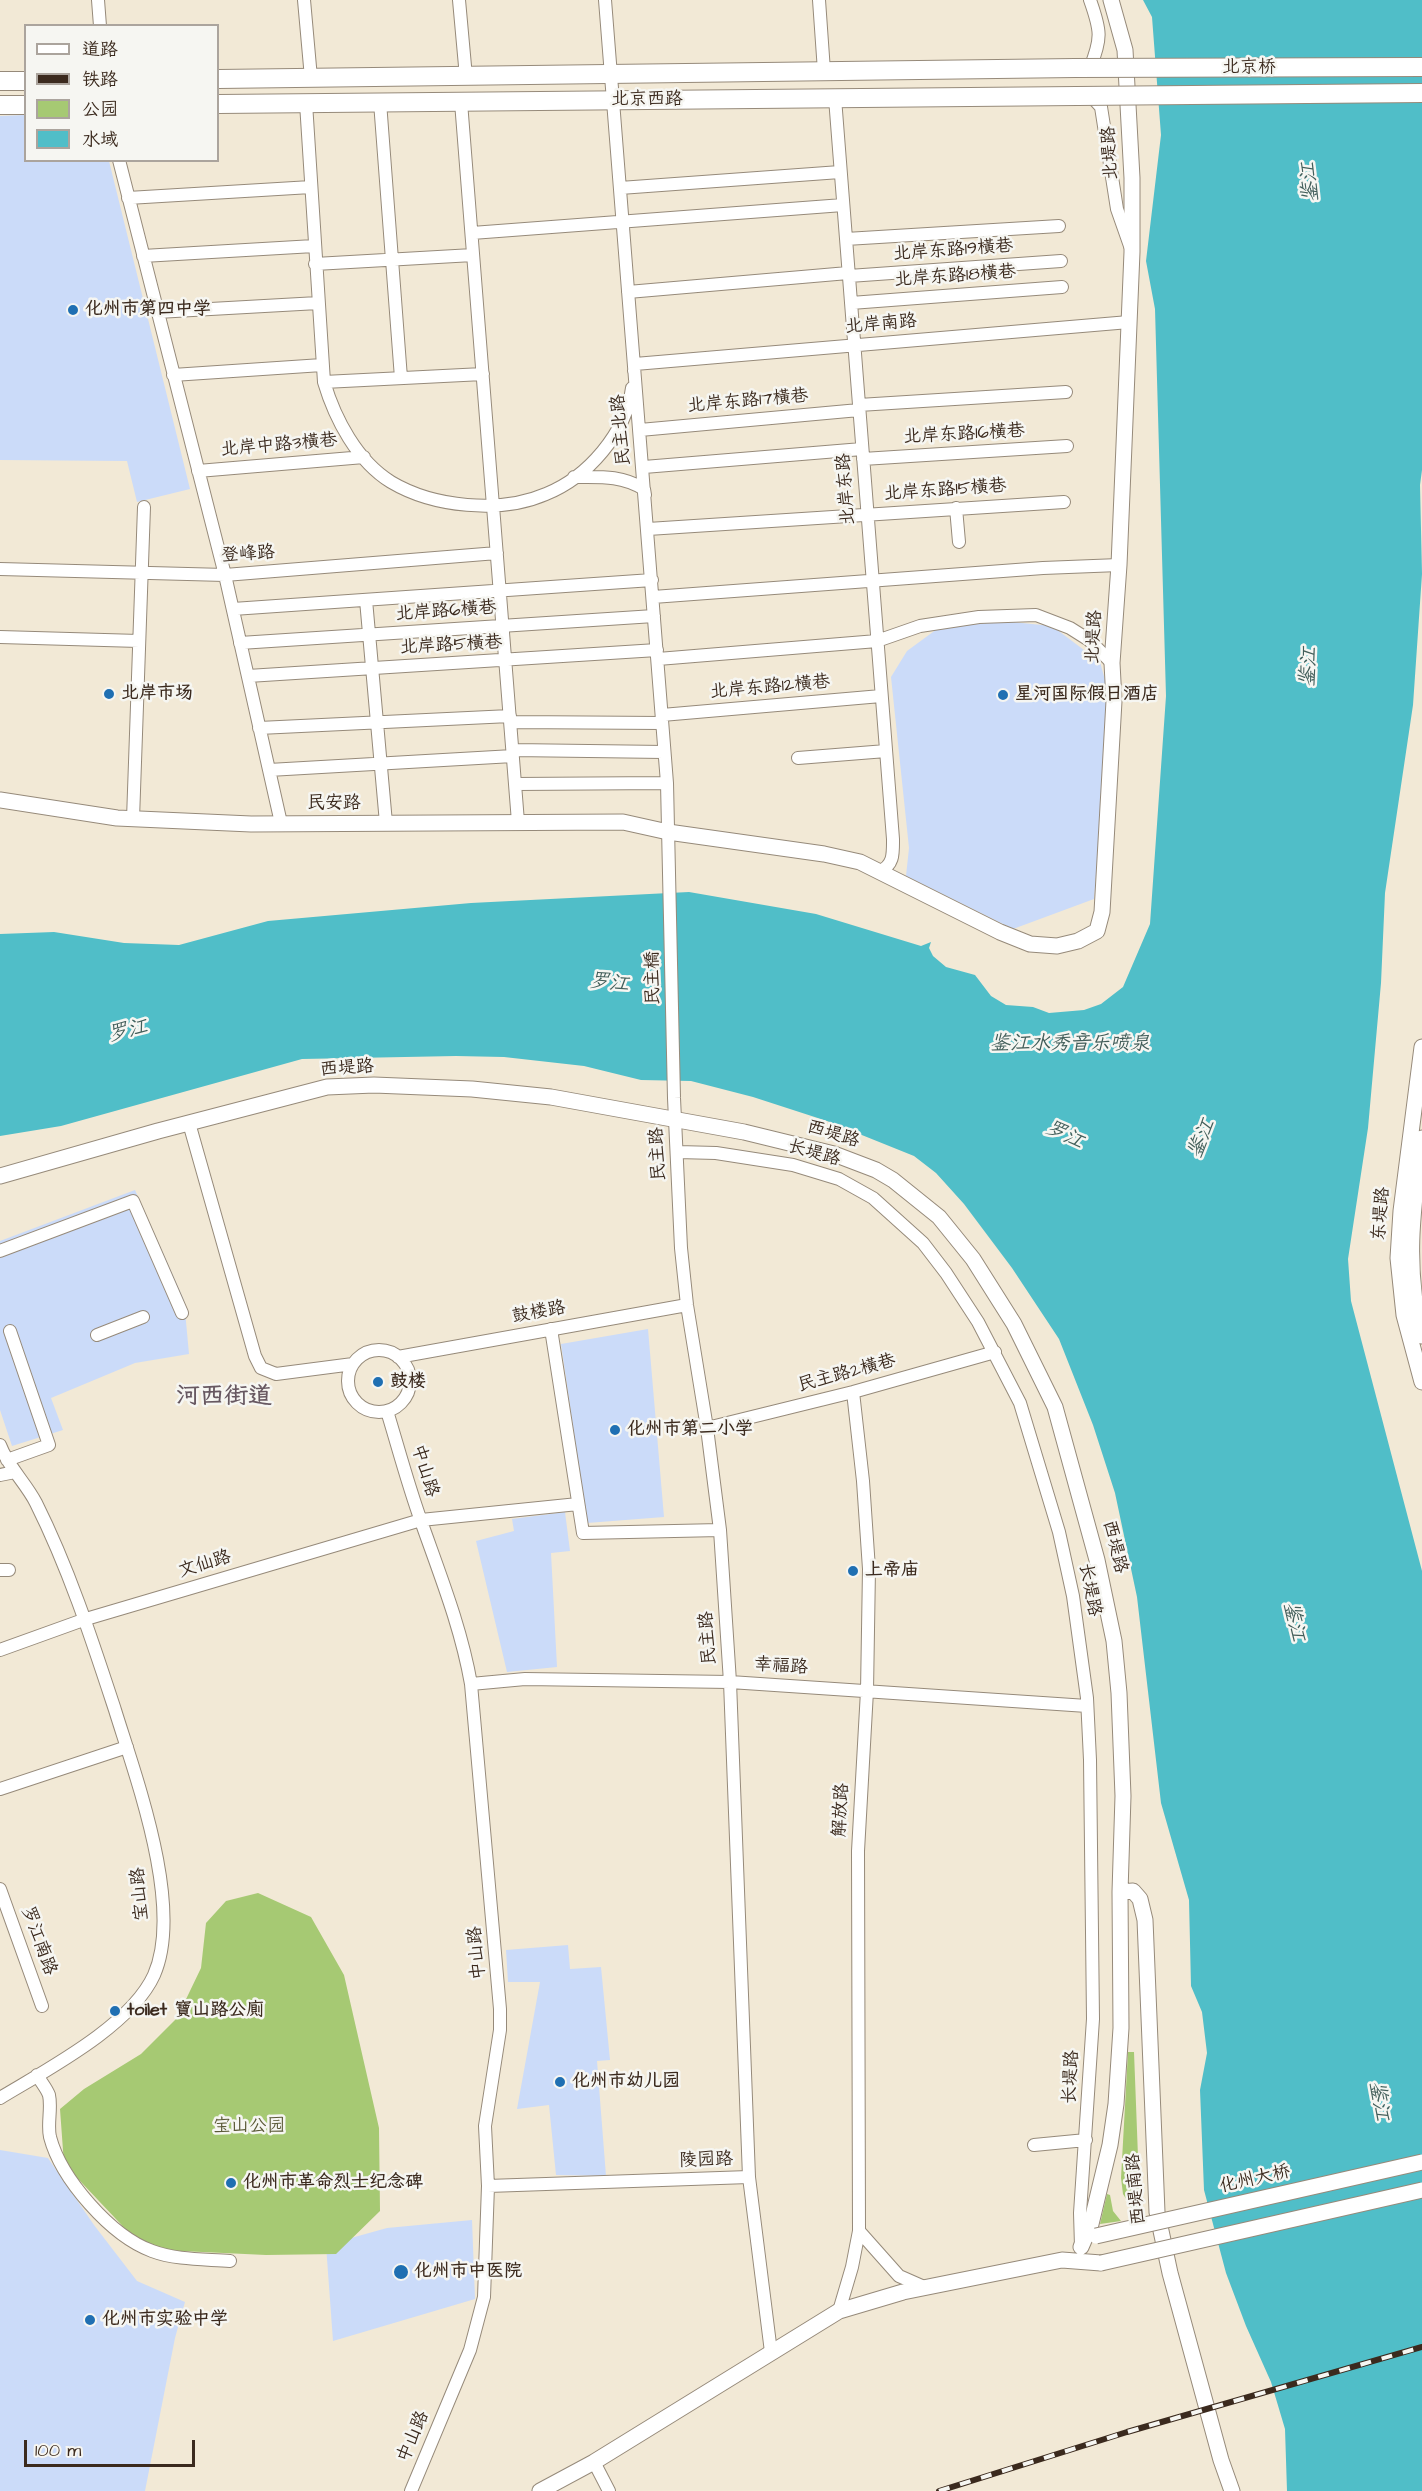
<!DOCTYPE html>
<html>
<head>
<meta charset="utf-8">
<style>
  body { margin:0 }
  #map { position:relative; width:1422px; height:2491px; overflow:hidden; background:#f2e9d6; font-family:"Architects Daughter","LXGW WenKai TC",sans-serif }
  canvas { display:block }
  .legend { position:absolute; left:24px; top:24px; width:195px; height:138px; box-sizing:border-box; background:#f6f6f2; border:2px solid #aba49d; margin:0; padding:8px 10px; list-style:none; font-size:18px; color:#3b2a1e }
  .legend li { display:flex; align-items:center; gap:12px; height:30px }
  .legend b { width:30px; border:2px solid #aba49d }
  .scale { position:absolute; left:24px; top:2440px; width:171px; height:27px; box-sizing:border-box; border:3px solid #3b2a1e; border-top:0; padding-left:8px; font-size:18px; line-height:21px; white-space:nowrap; color:#3b2a1e; -webkit-text-stroke:4px #f6f6f2; paint-order:stroke }
</style>
</head>
<body>
<div id="map">
<canvas width="1422" height="2491"></canvas>
<ul class="legend">
<li><b style="height:8px;background:#fff"></b>道路</li>
<li><b style="height:8px;background:#3b2a1e"></b>铁路</li>
<li><b style="height:16px;background:#a6c973"></b>公园</li>
<li><b style="height:16px;background:#50bec8"></b>水域</li>
</ul>
<div class="scale">100 m</div>
</div>
<script>
const c = document.querySelector('canvas').getContext('2d');
c.lineJoin = 'round';
function fillPath(path, color) { c.fillStyle = color; c.fill(path, 'evenodd'); }
function strokePath(path, color, width, dash) { c.strokeStyle = color; c.lineWidth = width; c.lineCap = dash ? 'butt' : 'round'; c.setLineDash(dash || []); c.stroke(path); }
function write(font, color, halo, rows, align = 'center') {
  c.font = font + ' "Architects Daughter","LXGW WenKai TC",sans-serif'; c.lineWidth = 5; c.setLineDash([]); c.textBaseline = 'middle'; c.strokeStyle = halo; c.fillStyle = color; for (const [text, x, y, turn = 0] of rows) {
    c.save(); c.translate(x, y); c.rotate((+turn || 0) * Math.PI / 180); c.textAlign = isNaN(turn) ? turn : align; if (halo) c.strokeText(text, 0, 0); c.fillText(text, 0, 0); c.restore();
  }
}
fillPath(new Path2D(`
  M25,115l1,45 83,1 81,328 -53,13 -10,-41 -127,-1v-344z
  M1002,621l50,5 48,36 10,36 -16,201 -81,30 -107,-53 3,-28 -18,-171 16,-26 30,-22z
  M135,1190l49,110 5,54 -54,9 -84,35 12,32 -51,16 -12,-36v-169z
  M648,1329l16,188 -77,6 -26,-179z
  M565,1512l5,39 -19,2 6,114 -50,5 -31,-131 38,-10 -2,-12z
  M568,1945l2,24 31,-2 9,93 -13,1 9,115 -50,-1 -7,-70 -32,4 23,-127h-32l-2,-32z
  M0,2150l48,8 46,67 43,56 48,21 -10,36 -30,153h-145z
  M472,2220l3,79 -142,42 -7,-96 61,-17z`), '#cbdbf9');
fillPath(new Path2D(`
  M258,1893l53,24 33,58 35,153 1,83 -44,43 -70,1 -106,-5 -28,-14 -68,-72 -4,-55 24,-20 57,-35 36,-36 24,-50 5,-45 20,-22z
  M1128,2052h6l6,157 -7,1 -10,-16 -2,-16z
  M1107,2194l3,1 3,16 8,10 -21,3z`), '#a6c973');
fillPath(new Path2D(`
  M1143,0h279v470l-2,15 2,89 -9,131 -28,188 -4,90 -13,145 -20,131 3,42 71,270v920h-135l-2,-62 -14,-47 -25,-56 -20,-53 -22,-83 -4,-100 7,-37 -5,-41 -11,-26 -2,-86 -28,-97 -24,-206 -22,-104 -22,-68 -34,-86 -47,-71 -48,-64 -28,-31 -22,-17 -87,-35 -74,-24 -62,-16 -50,-1 -57,-14 -80,-9 -48,-1 -154,3 -241,67 -61,10v-202l54,-2 70,11 55,2 89,-24 203,-18 218,-11 127,22 105,32 10,-4 -2,6 4,8 13,11 29,8 16,21 15,9 27,2 16,6 35,-3 17,-6 22,-17 27,-63 16,-228 -11,-387 -9,-48 15,-126 -9,-118z`), '#50bec8');
const minor = new Path2D(`
  M98,0l2,26
  M304,0l7,78
  M459,0l7,77
  M605,0l62,783 7,315 7,150 6,57 20,123 13,102 10,152 19,495 22,175
  M819,0l5,71
  M1090,68c12,-30 11,-37 0,-68
  M1091,96l10,11 16,102 13,37
  M835,98l58,741c0,14 1,26 -13,32
  M380,102l21,276
  M461,102l57,720
  M306,103l18,279c11,37 33,79 67,100 42,25 109,32 155,12 42,-17 80,-61 86,-106
  M119,160l106,415 56,248
  M620,188l220,-16
  M128,198l183,-11
  M472,233l371,-28
  M846,239l213,-13
  M143,256l171,-10
  M315,264l158,-9
  M849,276l212,-15
  M628,292l220,-19
  M851,303l211,-16
  M157,312l161,-9
  M634,371l1,-7 494,-42
  M173,375l149,-10
  M324,382l159,-8
  M859,405l207,-13
  M640,430l219,-20
  M863,459l204,-13
  M644,467l218,-18
  M198,471l166,-14
  M574,477c26,0 47,-2 70,12l1,6
  M956,508l3,34
  M648,529l416,-27
  M0,569l225,6 272,-22
  M653,597l390,-29 76,-3
  M366,600l20,223
  M233,609l419,-29
  M0,637l139,4
  M240,643l414,-27
  M658,659l219,-18 43,-15 59,-9 57,-2 34,13 19,12 23,23
  M248,676l409,-26
  M662,715l219,-19
  M510,722l152,1
  M259,728l251,-12
  M513,750l151,2
  M798,758l88,-7
  M269,770l244,-14
  M515,784l152,-1
  M133,819l11,-312
  M189,1123l66,233 6,12 15,6 77,-10
  M678,1152l38,1 77,12 46,14 34,19 50,45 23,30 32,49 42,81 39,129 14,64 14,102 3,62 3,259 -13,194 1,33
  M0,1251l133,-50 49,112
  M551,1329l32,204 137,-3
  M97,1335l46,-18
  M348 1381a31 31 0 1 1 62 0a31 31 0 1 1-62 0Z
  M398,1357l289,-52
  M387,1411c11,36 21,74 34,110 19,54 40,106 50,163l29,325v21l-15,96 3,60 -4,111 -14,53 -59,141
  M707,1428l146,-36 142,-40
  M0,1445c8,22 26,38 36,58 33,66 56,137 79,207 21,68 69,197 39,265 -23,51 -108,95 -154,123
  M7,1460l42,-15 -39,-114
  M0,1475l15,-3
  M0,1570h9
  M0,1650l86,-31 335,-99 157,-16
  M471,1684l54,-5 205,3 357,24
  M0,1789l127,-42
  M0,1889l42,117
  M37,2075c4,7 10,14 12,20 3,13 -2,29 1,42 11,42 61,99 102,114 24,9 53,8 78,10
  M1034,2145l52,-5
  M488,2186l261,-9
  M859,2231l40,45 25,11
  M839,2311l13,-44 7,-36 -1,-380 9,-160 2,-122 -6,-88 -10,-89
  M594,2462l15,29`);
const major = new Path2D(`
  M0,800l117,18 134,6 372,-2 45,10 156,22 36,8 140,70 30,12 27,2 21,-5 19,-10 5,-19 12,-211 -2,-38 7,-98 13,-313v-74l-7,-128 -14,-50
  M1422,1047l-21,164 -3,47 6,57 18,67
  M1422,1138c-9,69 -18,129 0,198
  M0,1176l158,-45 169,-44 47,-2 98,4 79,8 193,35 90,22 42,16 17,10 46,37 34,42 41,65 41,83 42,153 17,81 5,52 4,103 -3,96 1,136 -5,76 -6,41 -19,79 -10,23
  M1120,1892l13,-1 7,8 5,21 12,292 13,61 51,187 11,31
  M540,2491l54,-29 245,-151 64,-19 159,-32 39,3`);
const highway = new Path2D(`
  M218,79l857,-11
  M0,81h26
  M218,104l859,-8
  M0,105h26`);
strokePath(minor, '#968a7a', 14);
strokePath(major, '#968a7a', 17);
strokePath(highway, '#968a7a', 20);
strokePath(minor, '#fff', 12);
strokePath(major, '#fff', 15);
strokePath(highway, '#fff', 18);
const rail = new Path2D(`
  M939,2491l188,-59 295,-85`);
strokePath(rail, '#3b2a1e', 6);
strokePath(rail, '#f6f6f2', 4, [11]);
const majorBridge = new Path2D(`
  M1096,2236l326,-74
  M1101,2263l321,-73`);
const highwayBridge = new Path2D(`
  M1075,68l347,-1
  M1077,96l345,-3`);
strokePath(majorBridge, '#968a7a', 17, []);
strokePath(highwayBridge, '#968a7a', 20, []);
strokePath(majorBridge, '#fff', 15);
strokePath(highwayBridge, '#fff', 18);
for (const [x, y, r, color] of [
  [73,310,6,"#1f6fb2"],
  [109,694,6,"#1f6fb2"],
  [1003,695,6,"#1f6fb2"],
  [378,1382,6,"#1f6fb2"],
  [615,1430,6,"#1f6fb2"],
  [853,1571,6,"#1f6fb2"],
  [115,2011,6,"#1f6fb2"],
  [560,2082,6,"#1f6fb2"],
  [231,2183,6,"#1f6fb2"],
  [401,2272,8,"#1f6fb2"],
  [90,2320,6,"#1f6fb2"]
]) { const dot = new Path2D(); dot.arc(x, y, r, 0, 2 * Math.PI); c.fillStyle = color; c.fill(dot); strokePath(dot, '#f6f6f2', 2); }
write('18px', '#3b2a1e', '#f6f6f2', [
  ["北京桥",1249,68],
  ["北京西路",647,100],
  ["北堤路",1111,153,-93],
  ["北岸东路19横巷",953,251,-4],
  ["北岸东路18横巷",955,277,-4],
  ["北岸南路",881,325,-5],
  ["北岸东路17横巷",748,402,-5],
  ["民主北路",622,430,-95],
  ["北岸东路16横巷",964,435,-3],
  ["北岸中路3横巷",279,446,-5],
  ["北岸东路",847,489,-94],
  ["北岸东路15横巷",945,491,-4],
  ["登峰路",248,555,-4],
  ["北岸路6橫巷",446,612,-4],
  ["北堤路",1095,637,-87],
  ["北岸路5橫巷",451,646,-3],
  ["北岸东路12横巷",770,688,-5],
  ["民安路",334,804],
  ["民主橋",654,978,-91],
  ["西堤路",347,1069,-4],
  ["西堤路",833,1135,17],
  ["民主路",659,1154,-93],
  ["长堤路",814,1154,16],
  ["东堤路",1382,1214,-85],
  ["鼓楼路",539,1313,-10],
  ["民主路2横巷",847,1374,-15],
  ["中山路",424,1471,73],
  ["西堤路",1114,1547,76],
  ["文仙路",205,1565,-17],
  ["长堤路",1089,1590,79],
  ["民主路",709,1638,-94],
  ["幸福路",781,1667,4],
  ["解放路",842,1810,-87],
  ["宝山路",141,1894,-95],
  ["罗江南路",38,1941,70],
  ["中山路",478,1953,-95],
  ["长堤路",1072,2077,-87],
  ["陵园路",706,2161,-2],
  ["化州大桥",1255,2180,-13],
  ["西堤南路",1137,2189,-95],
  ["中山路",414,2437,-67]
]);
write('bold 18px', '#3b2a1e', '#f6f6f2', [
  ["化州市第四中学",85,310],
  ["北岸市场",121,694],
  ["星河国际假日酒店",1015,695],
  ["鼓楼",390,1382],
  ["化州市第二小学",627,1430],
  ["上帝庙",865,1571],
  ["toilet 寶山路公廁",127,2011],
  ["化州市幼儿园",572,2082],
  ["化州市革命烈士纪念碑",243,2183],
  ["化州市中医院",414,2272],
  ["化州市实验中学",102,2320]
], 'left');
write('18px', '#5b5a38', '#f6f6f2', [
  ["宝山公园",249,2127]
]);
write('italic 20px', '#425e5a', '#f6f6f2', [
  ["鉴江",1311,182,-95],
  ["鉴江",1310,667,-86],
  ["罗江",609,984,6],
  ["罗江",128,1032,-13],
  ["鉴江水秀音乐喷泉",1070,1045],
  ["罗江",1064,1136,26],
  ["鉴江",1203,1139,-67],
  ["鉴江",1293,1622,78],
  ["鉴江",1378,2101,81]
]);
write('bold 24px', '#675861', '#f6f6f2', [
  ["河西街道",224,1398]
]);
</script>
</body>
</html>
